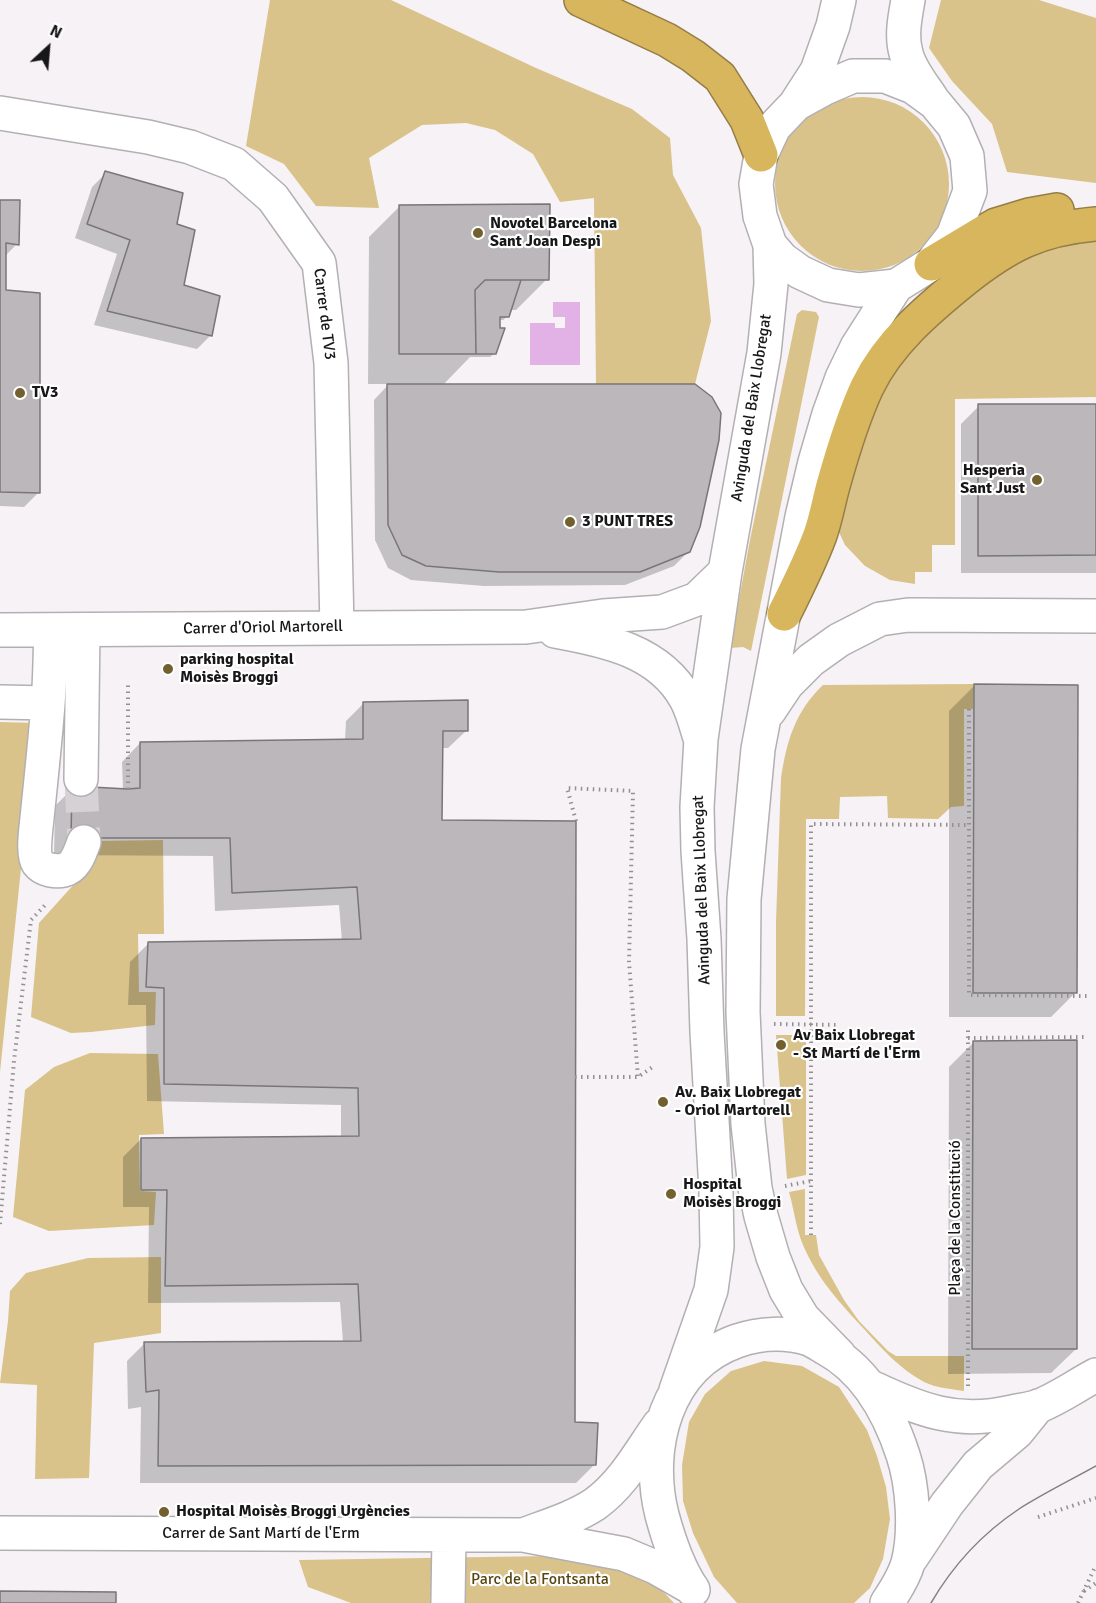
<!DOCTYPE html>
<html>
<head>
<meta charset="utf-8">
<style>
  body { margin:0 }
  #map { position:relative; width:1096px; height:1603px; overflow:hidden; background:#f6f2f6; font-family:Signika,sans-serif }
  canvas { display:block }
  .north { position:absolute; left:18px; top:18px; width:60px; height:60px; -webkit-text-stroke:4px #fff; paint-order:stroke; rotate:26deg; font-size:16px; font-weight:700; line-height:24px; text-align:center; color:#181718 }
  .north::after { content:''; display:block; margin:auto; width:21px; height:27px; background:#181718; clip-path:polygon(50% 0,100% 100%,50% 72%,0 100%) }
</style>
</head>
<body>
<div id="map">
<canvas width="1096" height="1603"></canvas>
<div class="north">N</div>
</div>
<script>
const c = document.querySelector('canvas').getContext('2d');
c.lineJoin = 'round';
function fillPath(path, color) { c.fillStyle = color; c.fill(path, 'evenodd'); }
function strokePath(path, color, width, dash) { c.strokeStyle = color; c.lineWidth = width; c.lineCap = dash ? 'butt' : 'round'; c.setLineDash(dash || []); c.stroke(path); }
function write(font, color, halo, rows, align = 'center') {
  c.font = font + ' Signika,sans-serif'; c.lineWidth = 4.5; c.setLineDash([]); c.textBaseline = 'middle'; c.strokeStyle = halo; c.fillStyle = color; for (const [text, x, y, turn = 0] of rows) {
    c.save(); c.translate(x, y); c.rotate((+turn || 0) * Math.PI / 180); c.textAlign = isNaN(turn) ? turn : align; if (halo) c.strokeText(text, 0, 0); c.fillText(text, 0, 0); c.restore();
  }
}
fillPath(new Path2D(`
  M270,0h121l145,68 96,41 38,29 3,37 28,53 10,93 -16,63h-99l-2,-186 -34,4 -27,-48 -38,-24 -29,-7 -44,2 -53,33 10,50 -63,-2 -32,-42 -38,-18z
  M941,0h98l57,18v165l-89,-11 -15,-48 -40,-43 -23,-33z
  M775 184a87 87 0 1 1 174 0a87 87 0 1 1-174 0Z
  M1096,238v159l-141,2v146h-23v27h-17v12l-25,-4 -25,-14 -20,-21 -7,-15 6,-39 38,-105 44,-58 96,-74z
  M802,310l14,2 3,5 -68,334 -8,-4 -13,1 20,-108 47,-226z
  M974,684l-1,25h-9v97l-13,1 -13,12 -50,-1 -1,-22 -47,1 -1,22h-33l-1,197h-29v-94l5,-144c6,-38 14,-66 42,-93z
  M0,722l36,1 -36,349z
  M163,840l1,94h-26l1,58h17l-1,33 -64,7 -20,1 -40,-16 8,-94 56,-62 1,-20z
  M776,1035h30v140l-19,4z
  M90,1053l68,1 6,80 -25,1 1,56 16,1 -2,33 -105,6 -36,-14 12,-127 29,-23z
  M805,1189v46h11l3,20 25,45 15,21 29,30 8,5h68v35c-14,-2 -27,-3 -40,-9 -24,-13 -41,-32 -59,-52 -25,-27 -47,-50 -62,-85 -7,-16 -9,-36 -14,-53z
  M161,1257v76l-67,10 -5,135 -54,1 2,-94 -37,-2 8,-62 2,-30 16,-18 62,-15z
  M764,1361l38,5 37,21 28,43 10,26 9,31 4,32 -7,40 -13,29 -16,15h-117l-23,-26 -21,-44 -10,-32 -1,-36 7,-43 16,-28 26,-23z
  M549,1556l61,6 43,19 21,22h-323l-43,-16 -9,-27z`), '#d9c38a');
fillPath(new Path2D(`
  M553,302h27v63h-50v-42h25v5h10v-11h-12z`), '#e2b1e5');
fillPath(new Path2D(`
  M106,173l69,52 7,61 29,49 -14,14 -103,-24 23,-71 -42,-16 17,-51z
  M0,201l17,43 -12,12v35l33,202 -14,14 -24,-1z
  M400,206l147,73 -31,31h-6l-2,6 -5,4h-5l-3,33 -5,4h-20l-28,29 247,165 -15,15 -49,19 -141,1 -73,-6 -23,-12 -13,-28 -1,-140 15,-16h-21l1,-147z
  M979,406h117v167h-135v-149z
  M974,686l101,307 -24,24h-102v-306z
  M364,703l103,27 -19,18h-7v74l133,602 20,41 -18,18h-436l1,-76 -13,2 -1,-48 18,-18 198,-1 -3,-40 -192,1 1,-96h-26v-50l18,-18 200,-1v-33l-194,-4 -1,-96h-18l2,-43 18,-18 194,-3 -3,-36 -124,6 -2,-55 -159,-1 1,-49 18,-18 50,2 -1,-28 18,-19 205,-2 1,-20z
  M974,1042l102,307 -25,24 -103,1 1,-307z`), '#0003');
const building = new Path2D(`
  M105,171l78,22 -6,31 18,6 -11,55 36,11 -8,40 -105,-25 23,-71 -43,-16z
  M0,200h20l-1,45 -13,-2v47l34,3v200l-40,-1z
  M550,204l-1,76h-64l-10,10 1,64h-77v-149z
  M485,280h36l-12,37h-9v11h5l-9,26h-20l-1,-64z
  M387,384h308l17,13 9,16 -2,27 -19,87 -10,25 -50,20h-141l-73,-6 -24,-11 -14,-30z
  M978,404h118v151l-118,1z
  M974,684l104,1 -1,308h-104z
  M468,700v31h-25l-1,89 134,1 -1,601 23,1 -2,42 -438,1 1,-76 -13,2 -2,-50 217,-1 -3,-57 -193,2 2,-96h-26v-52l218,-2 -1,-48 -194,-4v-96l-18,-1 2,-45 213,-3 -4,-52 -125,6 -2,-55h-159l1,-52 56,3 12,-1v-46l223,-3v-37z
  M1077,1040v309h-105l1,-308z
  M0,1591l116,1v11h-116z`);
fillPath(building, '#bbb7bb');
strokePath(building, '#797679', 1.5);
strokePath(new Path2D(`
  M81,779l3,63`), '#d5d1d5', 33, [33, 16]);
const minor = new Path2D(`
  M908,0c-3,17 -7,36 -2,53 4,17 17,32 26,46
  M853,76h32l28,11 22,16 19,23 13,30 3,35 -17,45 -22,28 -35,22 -37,4 -31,-5 -28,-13 -18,-13 -12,-14 -10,-29 -4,-32 5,-29 13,-28 22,-23 29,-16z
  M797,102l20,-31 16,-45 6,-26
  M0,113l148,24 42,10 44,17 39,34 46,65 12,100 6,264
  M0,630l526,-3 77,-11 59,-4 35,-13 28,-27
  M51,631c-1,24 -1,48 -3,73 -3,38 -7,76 -11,114 -1,11 -5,36 1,45 5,7 18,9 26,7 12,-3 16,-18 20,-28
  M555,631c50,9 105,20 131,68 6,11 10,26 14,39
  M0,702l48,1
  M769,711l18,-27 24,-24 28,-20 41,-21 28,-4 188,1
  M81,779l2,-149
  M839,1355l-36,-37 -17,-28 -13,-33 -12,-41 -6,-28 -7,-64 -5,-112 1,-113 14,-150 44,-232 13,-55 14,-48 13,-36 15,-31 39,-61
  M871,1387c50,23 85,38 141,25 9,-2 19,-3 27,-6 20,-8 38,-21 57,-31
  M676,1390l35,-100 6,-43 -1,-56 -9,-159 -3,-93 -6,-88 -1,-44 4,-68 24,-167 39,-219 7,-69 -1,-39
  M0,1533l523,2 101,19 31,13 37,21
  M523,1535c24,-9 51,-17 72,-31 28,-20 45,-52 64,-79
  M911,1558l36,-54 31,-39 39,-33 21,-26
  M693,1590c-15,-22 -24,-49 -31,-75 -17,-67 4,-149 75,-174 23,-8 49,-9 72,-2 5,2 11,6 16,9 41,22 64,64 78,107 10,30 13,77 5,108 -4,14 -13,28 -21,40
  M448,1603l1,-68`);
const highway = new Path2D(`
  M581,0l86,40 26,16 27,21 27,43 14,35
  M931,264l65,-39 33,-10 28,-5
  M784,614c13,-26 26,-52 36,-79 6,-17 9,-36 14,-53 9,-32 19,-65 33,-95 21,-44 60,-77 97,-107 44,-35 75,-51 132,-56`);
strokePath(minor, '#b3b0b3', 36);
strokePath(highway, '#957e46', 36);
strokePath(new Path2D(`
  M969,709v286l118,1
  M128,789v-104
  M576,821l-9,-33 66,3 -4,171 9,115
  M774,1024l65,1
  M968,1038l119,-1
  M575,1077h63l16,-11
  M785,1186l26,-5
  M0,1224l14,-163 17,-141 16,-17
  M811,1235v-411l158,1
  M968,1386v-357
  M1038,1517l58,-19
  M1084,1591l12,-8
  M1078,1603l18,-38`), '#939093', 4, [1.5, 4.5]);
strokePath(minor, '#fff', 33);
strokePath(highway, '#d8b65e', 33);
strokePath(new Path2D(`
  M931,1603c22,-38 52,-70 88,-94 25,-16 52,-29 77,-43`), '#838083', 1.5);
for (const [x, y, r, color] of [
  [478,233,6,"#72602e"],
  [20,393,6,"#72602e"],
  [1037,480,6,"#72602e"],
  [570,522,6,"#72602e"],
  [168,669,6,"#72602e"],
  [781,1045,6,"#72602e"],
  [663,1102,6,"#72602e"],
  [671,1194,6,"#72602e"],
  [164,1512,6,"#72602e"]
]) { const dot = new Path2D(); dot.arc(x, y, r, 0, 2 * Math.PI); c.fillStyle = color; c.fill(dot); strokePath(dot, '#fff', 2); }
write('bold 16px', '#181718', '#fff', [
  ["Novotel Barcelona",490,224],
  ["Sant Joan Despi",490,242],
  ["TV3",32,393],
  ["Hesperia",1025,471,"right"],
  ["Sant Just",1025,489,"right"],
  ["3 PUNT TRES",582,522],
  ["parking hospital",180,660],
  ["Moisès Broggi",180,678],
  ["Av Baix Llobregat",793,1036],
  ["- St Martí de l'Erm",793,1054],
  ["Av. Baix Llobregat",675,1093],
  ["- Oriol Martorell",675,1111],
  ["Hospital",683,1185],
  ["Moisès Broggi",683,1203],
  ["Hospital Moisès Broggi Urgències",176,1512]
], 'left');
write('16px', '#181718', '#fff', [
  ["Carrer de TV3",324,314,83],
  ["Avinguda del Baix Llobregat",752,408,-81],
  ["Carrer d'Oriol Martorell",263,628,-1],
  ["Avinguda del Baix Llobregat",702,890,-92],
  ["Plaça de la Constitució",956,1218,-90],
  ["Carrer de Sant Martí de l'Erm",261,1534]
]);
write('16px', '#584612', '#fff', [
  ["Parc de la Fontsanta",540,1580]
]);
</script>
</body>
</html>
